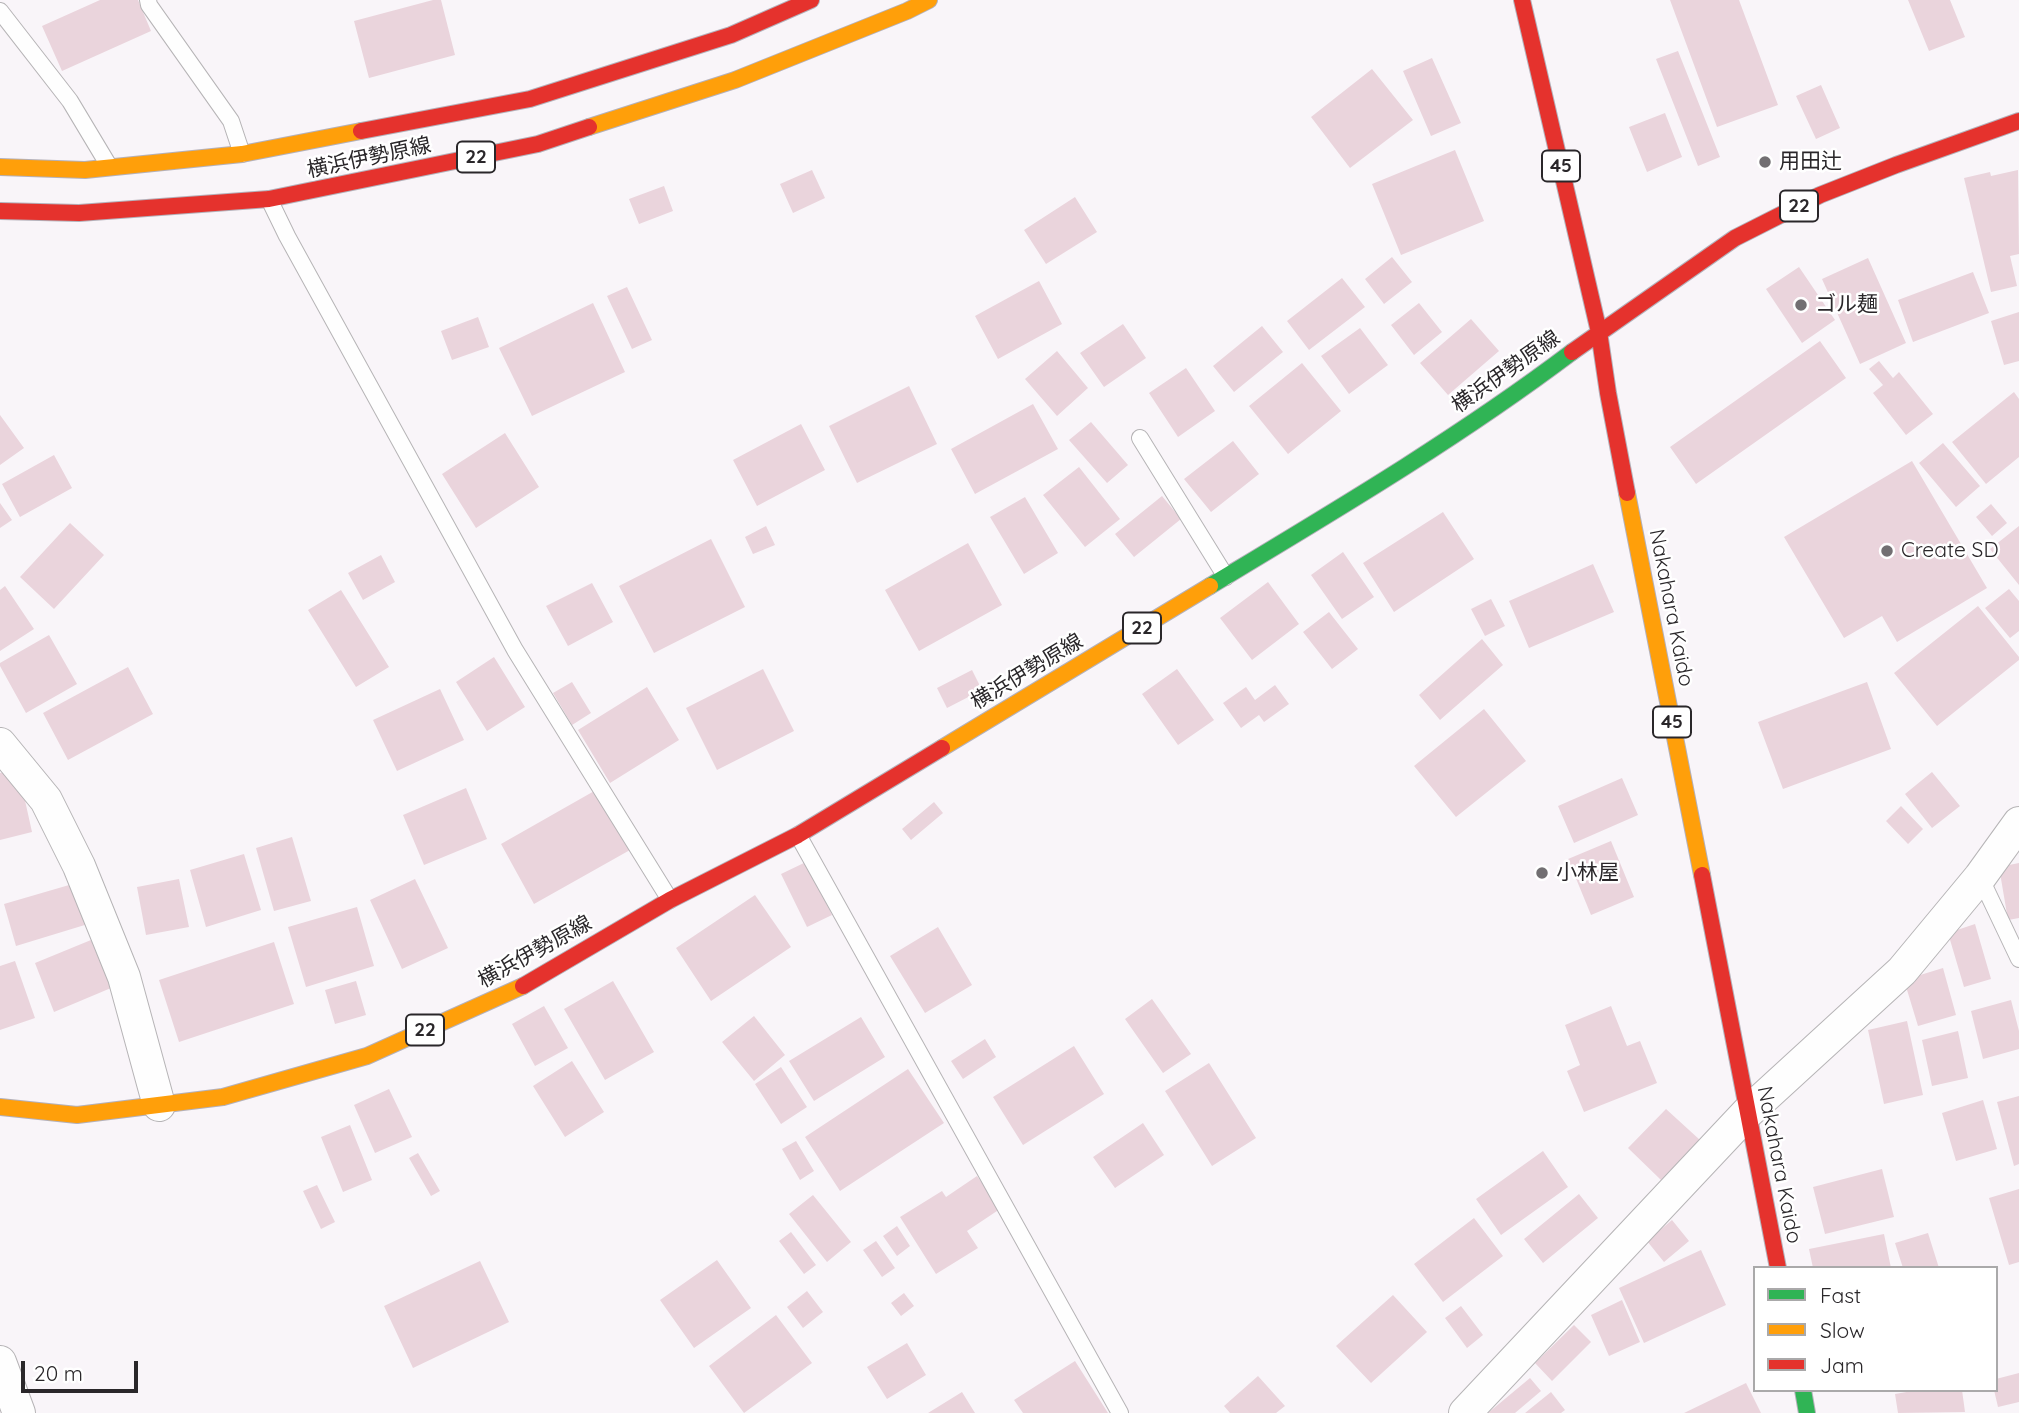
<!DOCTYPE html>
<html>
<head>
<meta charset="utf-8">
<style>
  body { margin:0 }
  #map { position:relative; width:2019px; height:1413px; overflow:hidden; background:#f9f5f9; font-family:Quicksand,sans-serif }
  canvas { display:block }
  .legend { position:absolute; left:1753px; top:1266px; width:245px; height:126px; box-sizing:border-box; background:#fff; border:2px solid #aaa9aa; margin:0; padding:9px 12px; list-style:none; font-size:21px; color:#2a272a }
  .legend li { display:flex; align-items:center; gap:14px; height:35px }
  .legend b { width:35px; border:2px solid #aaa9aa }
  .scale { position:absolute; left:21px; top:1361px; width:117px; height:32px; box-sizing:border-box; border:4px solid #2a272a; border-top:0; padding-left:9px; font-size:21px; line-height:24px; white-space:nowrap; color:#2a272a; -webkit-text-stroke:5px #fff; paint-order:stroke }
</style>
</head>
<body>
<div id="map">
<canvas width="2019" height="1413"></canvas>
<ul class="legend">
<li><b style="height:9px;background:#30b455"></b>Fast</li>
<li><b style="height:9px;background:#ff9f0a"></b>Slow</li>
<li><b style="height:9px;background:#e5322d"></b>Jam</li>
</ul>
<div class="scale">20 m</div>
</div>
<script>
const c = document.querySelector('canvas').getContext('2d');
c.lineJoin = 'round';
function fillPath(path, color) { c.fillStyle = color; c.fill(path, 'evenodd'); }
function strokePath(path, color, width, dash) { c.strokeStyle = color; c.lineWidth = width; c.lineCap = dash ? 'butt' : 'round'; c.setLineDash(dash || []); c.stroke(path); }
function write(font, color, halo, rows, align = 'center') {
  c.font = font + ' Quicksand,"Noto Sans JP",sans-serif'; c.lineWidth = 5; c.setLineDash([]); c.textBaseline = 'middle'; c.strokeStyle = halo; c.fillStyle = color; for (const [text, x, y, turn = 0] of rows) {
    c.save(); c.translate(x, y); c.rotate((+turn || 0) * Math.PI / 180); c.textAlign = isNaN(turn) ? turn : align; if (halo) c.strokeText(text, 0, 0); c.fillText(text, 0, 0); c.restore();
  }
}
fillPath(new Path2D(`
  M100,0h38l13,31 -89,40 -20,-45z
  M433,0h8l14,55 -86,23 -15,-57z
  M1670,0h69l39,105 -61,22z
  M1908,0h42l15,37 -36,14z
  M1678,51l42,106 -22,9 -42,-107z
  M1432,58l29,65 -30,13 -28,-65z
  M1372,69l41,51 -63,48 -39,-51z
  M1821,85l19,43 -24,11 -20,-43z
  M1665,113l17,44 -35,15 -18,-45z
  M1455,150l29,71 -83,34 -29,-71z
  M812,170l13,28 -32,15 -13,-29z
  M2018,170l1,84 -9,2 7,30 -26,6 -27,-114 26,-6 1,4z
  M664,186l9,25 -34,13 -10,-25z
  M1075,197l22,35 -51,32 -22,-34z
  M1392,257l20,25 -28,22 -19,-25z
  M1868,258l38,85 -46,21 -38,-85z
  M1799,267l36,53 -33,23 -36,-54z
  M1973,272l16,41 -76,29 -15,-42z
  M1342,278l23,29 -56,43 -22,-29z
  M1039,281l23,43 -64,35 -23,-43z
  M627,287l25,53 -20,9 -25,-53z
  M593,303l32,69 -93,44 -33,-68z
  M1419,303l23,29 -28,23 -23,-30z
  M2019,312v49l-15,4 -13,-44z
  M478,317l11,30 -37,13 -11,-29z
  M1471,319l28,32 -51,44 -28,-32z
  M1123,324l23,34 -42,29 -24,-34z
  M1262,326l21,26 -49,40 -21,-26z
  M1360,328l28,37 -39,29 -28,-38z
  M1820,341l26,37 -150,106 -26,-37z
  M1057,351l31,37 -31,28 -32,-37z
  M1879,361l14,17 6,-6 34,42 -27,21 -33,-42 10,-8 -14,-16z
  M1302,363l39,48 -53,43 -39,-48z
  M1186,368l29,43 -37,26 -29,-44z
  M909,386l28,58 -80,39 -28,-57z
  M2014,392l5,7v58l-33,27 -34,-42z
  M1033,404l25,45 -83,45 -24,-45z
  M0,415l24,33 -24,17z
  M1091,422l37,43 -21,18 -38,-43z
  M801,424l24,46 -68,36 -24,-46z
  M505,433l34,54 -63,41 -34,-54z
  M1233,441l26,33 -48,38 -27,-33z
  M1943,443l37,43 -24,21 -37,-44z
  M54,455l18,33 -52,29 -18,-33z
  M1912,461l75,127 -90,54 -15,-26 -38,22 -60,-101z
  M1079,467l41,52 -35,28 -42,-52z
  M1162,496l19,23 -47,38 -19,-23z
  M1025,497l33,56 -34,21 -34,-57z
  M0,503l12,17 -12,8z
  M1991,504l16,19 -15,13 -16,-19z
  M1443,512l31,47 -80,53 -31,-49z
  M70,523l34,32 -50,54 -34,-32z
  M766,526l9,19 -22,9 -8,-17z
  M2019,526v59l-29,-36z
  M711,539l34,68 -91,46 -35,-67z
  M968,543l34,62 -83,46 -34,-61z
  M1343,552l31,45 -32,22 -31,-44z
  M381,555l14,27 -32,18 -15,-27z
  M1593,564l21,48 -85,36 -20,-47z
  M1268,582l31,42 -47,36 -32,-42z
  M592,583l21,39 -45,24 -22,-40z
  M5,586l29,43 -34,22v-61z
  M2009,589l10,12v30l-9,7 -25,-30z
  M341,590l48,77 -33,20 -48,-77z
  M1491,599l14,27 -20,10 -14,-27z
  M1978,606l41,51v3l-82,66 -43,-53z
  M1329,612l29,37 -26,20 -29,-37z
  M49,635l28,49 -51,29 -26,-47v-3z
  M1482,639l21,26 -63,55 -21,-25z
  M494,657l31,50 -38,24 -31,-49z
  M128,667l25,47 -85,46 -25,-47z
  M763,669l31,62 -77,39 -31,-62z
  M1177,669l37,51 -36,25 -36,-51z
  M972,670l10,20 -35,18 -10,-20z
  M572,682l19,31 -19,12 -19,-32z
  M1867,682l24,67 -108,40 -25,-67z
  M1275,685l14,19 -25,18 -5,-7 -18,13 -18,-25 23,-16 9,13z
  M647,687l32,53 -69,43 -32,-53z
  M440,689l24,51 -67,31 -24,-51z
  M1484,709l42,52 -70,56 -42,-51z
  M18,769l14,63 -32,8v-67z
  M1932,772l28,34 -28,22 -27,-34z
  M1622,778l16,37 -64,28 -16,-37z
  M466,788l21,51 -63,26 -21,-50z
  M596,790l34,60 -96,54 -33,-60z
  M934,802l9,11 -32,27 -9,-11z
  M1901,806l22,23 -15,15 -22,-23z
  M292,837l19,64 -37,10 -18,-63z
  M1611,841l23,56 -43,18 -23,-56z
  M244,854l17,56 -55,17 -16,-57z
  M806,862l26,53 -25,12 -26,-53z
  M2019,863v55l-11,2 -9,-53z
  M179,879l10,48 -43,8 -9,-48z
  M415,879l33,69 -46,21 -32,-69z
  M76,883l12,41 -72,22 -12,-42z
  M755,895l36,52 -80,54 -35,-53z
  M357,907l17,59 -68,21 -18,-60z
  M1975,924l16,55 -27,8 -16,-54z
  M938,927l34,58 -47,28 -35,-57z
  M91,940l20,48 -57,24 -19,-49z
  M274,942l20,62 -115,38 -20,-62z
  M15,961l20,57 -35,12v-64z
  M1943,968l13,47 -38,11 -14,-46z
  M356,981l10,34 -31,9 -10,-34z
  M613,981l41,71 -49,28 -41,-71z
  M1152,999l39,55 -28,19 -38,-54z
  M2011,1000l8,31v18l-36,10 -12,-48z
  M544,1006l24,42 -33,18 -23,-42z
  M1611,1006l16,40 13,-5 17,42 -73,29 -17,-41 13,-6 -15,-40z
  M754,1016l31,39 -31,26 -32,-39z
  M861,1017l24,40 -71,44 -25,-40z
  M1907,1021l16,74 -39,9 -16,-74z
  M1958,1031l10,47 -36,8 -10,-46z
  M985,1039l11,18 -33,22 -12,-18z
  M1074,1046l30,48 -81,51 -30,-48z
  M572,1061l32,51 -39,25 -32,-51z
  M1209,1063l47,75 -44,28 -47,-75z
  M781,1067l26,40 -26,17 -26,-40z
  M908,1069l36,54 -104,68 -35,-54z
  M389,1089l23,48 -37,16 -21,-48z
  M2019,1096v68l-5,2 -17,-64z
  M1983,1100l14,49 -41,12 -14,-48z
  M1666,1109l34,31 -39,40 -33,-32z
  M1143,1123l21,32 -49,33 -22,-31z
  M350,1125l22,55 -29,12 -22,-55z
  M796,1141l18,30 -14,9 -18,-31z
  M1543,1151l25,36 -67,48 -25,-36z
  M418,1153l22,38 -9,5 -22,-38z
  M1882,1169l12,48 -69,17 -12,-47z
  M977,1176l23,33 -33,22 11,17 -42,26 -36,-57 42,-26 4,6z
  M317,1185l18,37 -14,7 -18,-38z
  M2019,1189v73l-10,3 -20,-67z
  M1579,1194l19,24 -55,45 -19,-24z
  M813,1195l38,47 -24,20 -38,-48z
  M1474,1218l29,38 -60,46 -29,-38z
  M1672,1220l17,21 -25,21 -17,-21z
  M897,1226l13,20 -13,10 -14,-20z
  M791,1232l25,33 -12,9 -25,-33z
  M1928,1233l11,35h-36l-8,-25z
  M1884,1234l7,34h-78l-4,-19z
  M876,1241l19,27 -13,9 -19,-27z
  M1701,1250l25,55 -82,38 -25,-55z
  M717,1260l34,48 -57,40 -34,-48z
  M480,1261l29,61 -96,46 -29,-62z
  M807,1291l16,21 -20,16 -16,-21z
  M904,1293l10,13 -13,10 -10,-13z
  M1393,1295l34,37 -56,51 -35,-37z
  M1622,1300l18,42 -31,14 -18,-41z
  M1461,1306l22,29 -16,13 -22,-30z
  M776,1315l36,48 -68,50 -35,-47z
  M1574,1325l17,17 -39,39 -17,-18z
  M907,1343l19,32 -39,24 -20,-32z
  M1075,1361l33,52h-85l-9,-13z
  M2019,1373v29l-21,5 -4,-17h2v-11z
  M1258,1376l27,30 -9,7h-46l-6,-7z
  M1530,1378l11,13 -26,22h-27z
  M1746,1383l15,30h-77z
  M1918,1390h44l3,22 -67,1 -3,-19z
  M962,1392l13,21h-47z
  M1551,1392l14,18 -4,3h-36z`), '#ead4dc');
const lane = new Path2D(`
  M148,0l1,5 82,116 11,33
  M0,11l70,90 39,65
  M269,199l18,37 228,414 155,250
  M1140,438l86,139
  M798,835l322,578
  M1980,877l39,82`);
const street = new Path2D(`
  M0,744l46,56 33,66 45,111 35,128
  M0,1362l19,51
  M1465,1413l283,-301 154,-141 78,-94 39,-54`);
const fast = new Path2D(`
  M1210,586c123,-74 248,-148 362,-234
  M1803,1390l4,23`);
const slow = new Path2D(`
  M589,127l146,-47 172,-69 22,-11
  M0,167l85,3 157,-16 119,-23
  M1627,493l75,382
  M942,748l268,-162
  M0,1107l77,8 146,-18 144,-41 156,-70`);
const jam = new Path2D(`
  M1522,0l77,332 9,61 19,100
  M361,131l169,-32 201,-64 80,-35
  M0,211l79,2 190,-14 269,-55 51,-17
  M1572,352l163,-114 85,-43 76,-30 123,-44
  M1702,875l76,393
  M523,986l147,-86 128,-65 144,-87`);
strokePath(lane, '#b6b4b6', 18);
strokePath(street, '#b6b4b6', 34);
strokePath(fast, '#b4b1ba', 18);
strokePath(slow, '#b4b1ba', 18);
strokePath(jam, '#b4b1ba', 18);
strokePath(lane, '#fefefe', 16);
strokePath(street, '#fefefe', 32);
strokePath(fast, '#30b455', 16);
strokePath(slow, '#ff9f0a', 16);
strokePath(jam, '#e5322d', 16);
for (const [x, y, r, color] of [
  [1765,162,7,"#726f72"],
  [1801,305,7,"#726f72"],
  [1887,551,7,"#726f72"],
  [1542,873,7,"#726f72"]
]) { const dot = new Path2D(); dot.arc(x, y, r, 0, 2 * Math.PI); c.fillStyle = color; c.fill(dot); strokePath(dot, '#fff', 2.5); }
for (const [x, y, w] of [
  [476,157,38],
  [1561,166,38],
  [1799,206,38],
  [1142,628,38],
  [1672,722,38],
  [425,1030,38]
]) { const box = new Path2D(); box.roundRect(x - w / 2, y - 15.5, w, 31, 5); c.fillStyle = '#fff'; c.fill(box); strokePath(box, '#2a272a', 2); }
write('bold 19px', '#2a272a', null, [
  ["22",476,157],
  ["45",1561,166],
  ["22",1799,206],
  ["22",1142,628],
  ["45",1672,722],
  ["22",425,1030]
]);
write('21px', '#2a272a', '#fff', [
  ["横浜伊勢原線",369,158,-12],
  ["横浜伊勢原線",1506,372,-35],
  ["Nakahara Kaido",1671,608,79],
  ["横浜伊勢原線",1027,672,-31],
  ["横浜伊勢原線",535,952,-29],
  ["Nakahara Kaido",1779,1165,79]
]);
write('21px', '#2a272a', '#fff', [
  ["用田辻",1779,162],
  ["ゴル麺",1815,305],
  ["Create SD",1901,551],
  ["小林屋",1556,873]
], 'left');
</script>
</body>
</html>
